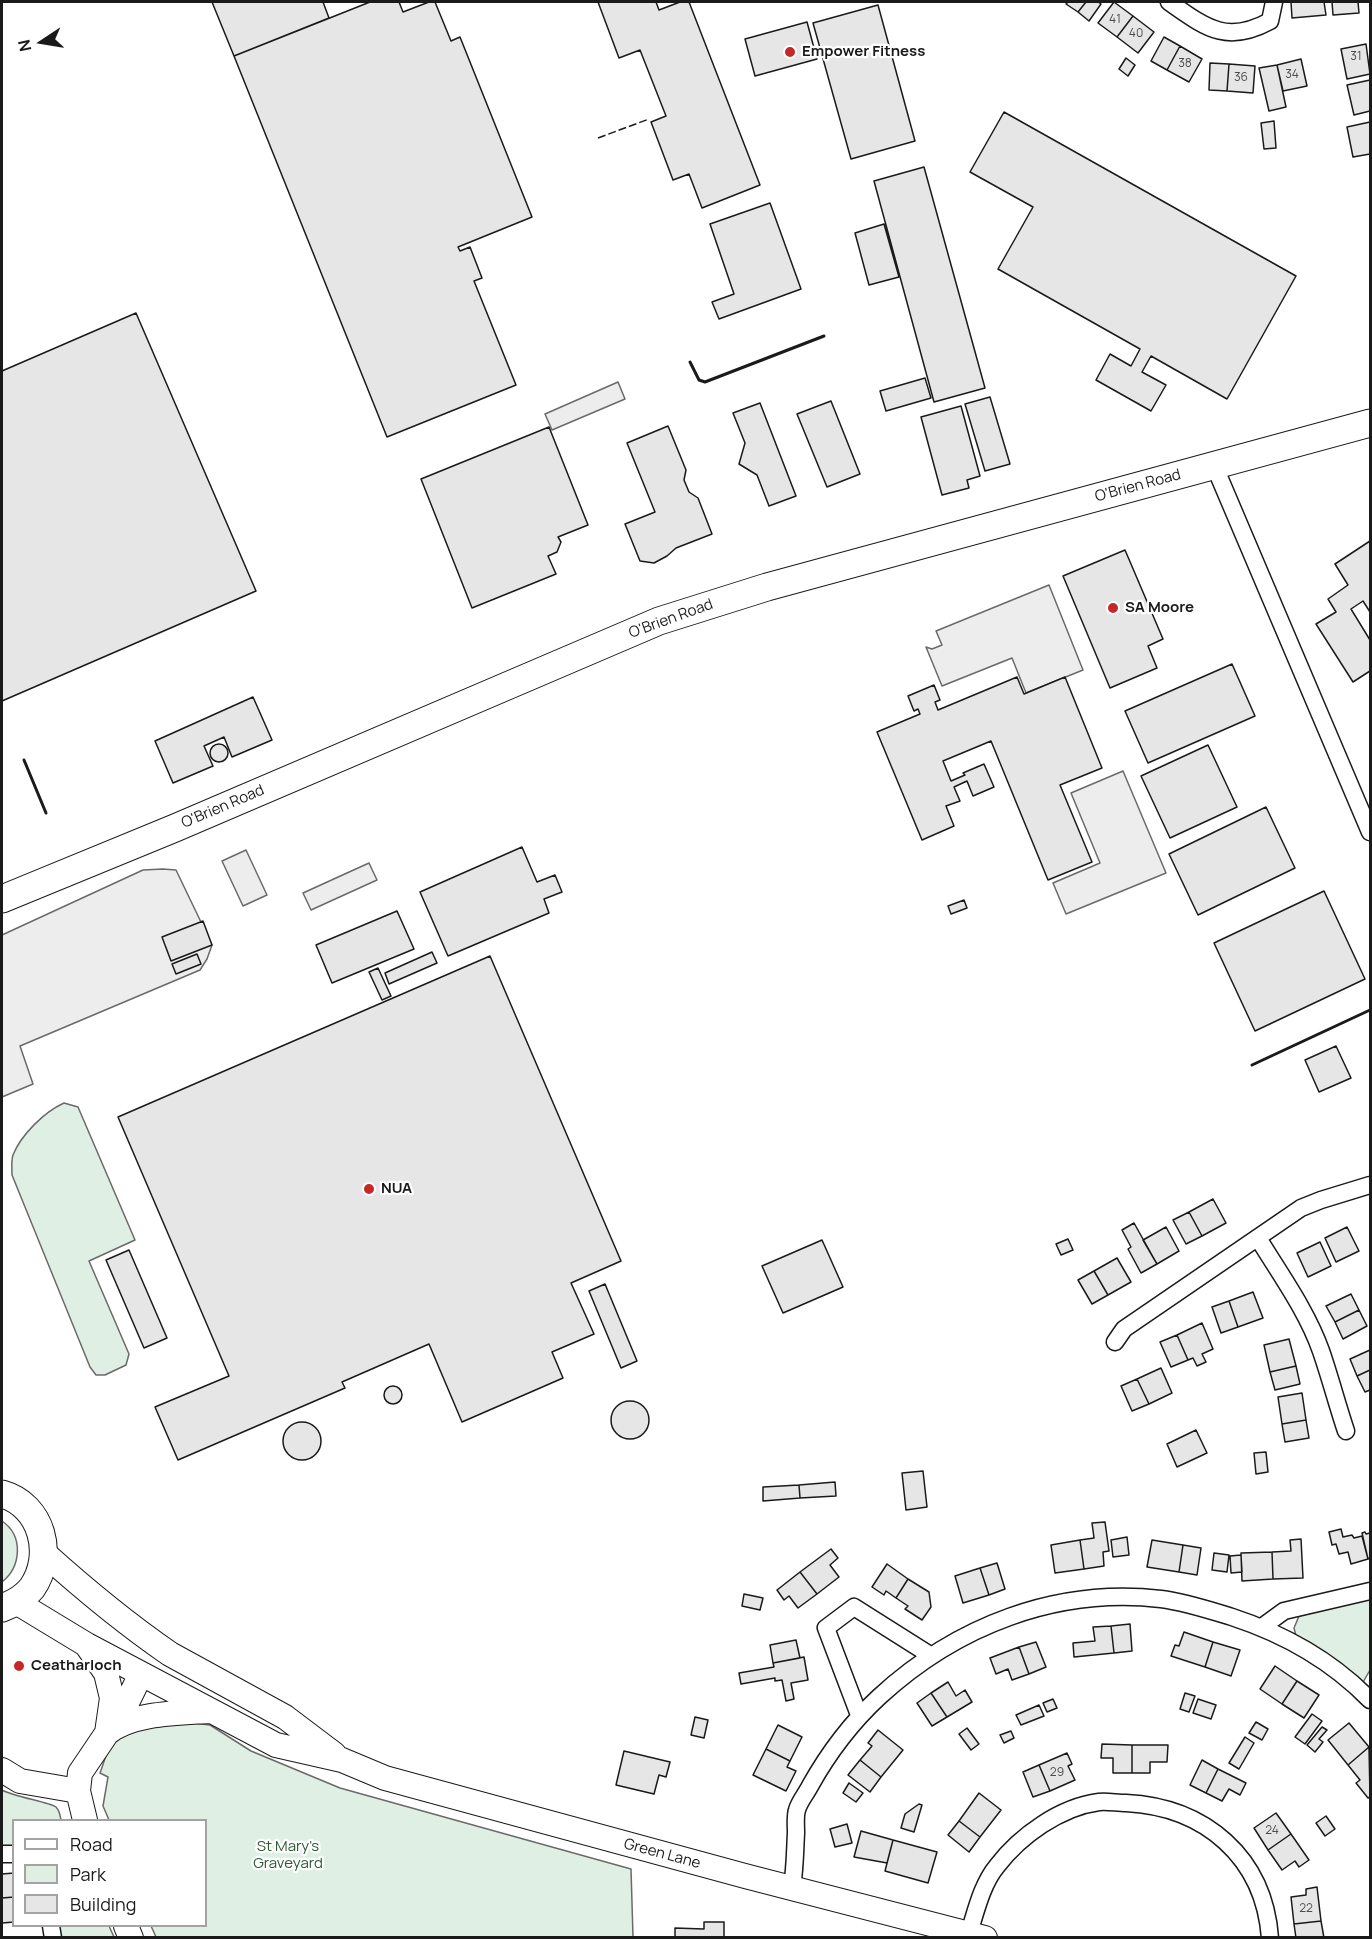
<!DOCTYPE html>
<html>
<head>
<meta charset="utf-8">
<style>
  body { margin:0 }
  #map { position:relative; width:1372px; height:1939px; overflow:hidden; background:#fff; font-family:Manrope,sans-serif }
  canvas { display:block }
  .frame { position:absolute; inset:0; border:3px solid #1a1a1a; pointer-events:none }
  .legend { position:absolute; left:12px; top:1819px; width:195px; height:108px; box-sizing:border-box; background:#fff; border:2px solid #a3a3a3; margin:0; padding:8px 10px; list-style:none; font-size:18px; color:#1a1a1a }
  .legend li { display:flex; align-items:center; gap:12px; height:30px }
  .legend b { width:30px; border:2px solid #a3a3a3 }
  .north { position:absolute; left:12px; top:12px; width:60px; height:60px; -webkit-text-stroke:4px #fff; paint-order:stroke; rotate:258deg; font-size:16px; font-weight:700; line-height:24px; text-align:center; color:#1a1a1a }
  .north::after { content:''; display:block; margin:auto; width:21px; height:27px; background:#1a1a1a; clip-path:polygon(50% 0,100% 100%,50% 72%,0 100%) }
</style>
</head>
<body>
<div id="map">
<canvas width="1372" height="1939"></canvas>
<div class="frame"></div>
<ul class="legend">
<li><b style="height:8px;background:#fff"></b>Road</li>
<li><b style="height:16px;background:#e0efe3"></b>Park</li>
<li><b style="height:16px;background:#e6e6e6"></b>Building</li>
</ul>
<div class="north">N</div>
</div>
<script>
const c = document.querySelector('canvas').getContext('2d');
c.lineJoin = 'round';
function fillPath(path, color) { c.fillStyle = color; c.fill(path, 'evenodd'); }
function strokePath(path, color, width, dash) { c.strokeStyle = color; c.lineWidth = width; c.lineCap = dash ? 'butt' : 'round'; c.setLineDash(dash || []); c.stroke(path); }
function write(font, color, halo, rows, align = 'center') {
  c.font = font + ' Manrope,sans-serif'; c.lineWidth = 4.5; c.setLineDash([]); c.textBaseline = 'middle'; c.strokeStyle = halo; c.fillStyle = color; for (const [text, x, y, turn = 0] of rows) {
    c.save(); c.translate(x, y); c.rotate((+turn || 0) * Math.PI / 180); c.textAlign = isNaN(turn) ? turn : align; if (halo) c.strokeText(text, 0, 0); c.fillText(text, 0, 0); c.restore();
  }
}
const green = new Path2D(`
  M64,1103l14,4 57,133 -46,21 40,93 -3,11 -21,10h-9l-6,-8 -78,-192c0,-6 -1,-14 1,-20 8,-20 31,-43 51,-52z
  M2,1521c22,15 19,46 0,61z
  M1370,1596v74l-8,14 -66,-48 -2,-8 5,-12z
  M193,1723l17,2 41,26 89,37 291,81 2,68h-477l-5,-11h55v-106h-97l-6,-14 5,-29 -8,-4c3,-8 6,-19 10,-26 18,-27 55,-23 83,-24z
  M2,1790c13,7 47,12 54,17 4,4 4,9 5,13h-47l-1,29h-11z
  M58,1926h51l5,11h-54z`);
fillPath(green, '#e0efe3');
strokePath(green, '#6a6a6a', 1.5);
const parking = new Path2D(`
  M618,382l7,17 -73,31 -7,-16z
  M1049,585l34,85 -57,23 -14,-35 -70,28 -16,-39 6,2 10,-4 -6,-14z
  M1123,771l43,102 -100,41 -13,-31 47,-20 -29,-70z
  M246,850l21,45 -24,11 -21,-45z
  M369,863l8,17 -66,30 -8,-17z
  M163,869l13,1 36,75 -5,14 -7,11 -180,76 13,38 -31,13v-162l141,-65z`);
fillPath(parking, '#ededed');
strokePath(parking, '#6a6a6a', 1.5);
const building = new Path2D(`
  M212,2h111l6,16 -95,38z
  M370,2h29l4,10 26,-10h6l16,39 9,-4 72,180 -74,30 2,4 10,-4 12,31 -8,3 42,104 -129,52 -153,-381z
  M598,2h58l3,8 21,-8h9l71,183 -58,23 -13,-34 -16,6 -22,-58 15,-6 -26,-66 -21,8z
  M1068,2h18l-8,10 -12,-8z
  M1086,2h12l3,2 -12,17 -11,-9z
  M1114,2l19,14 -16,21 -19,-14z
  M1291,2h33l2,13 -34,3z
  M1332,2h26l1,11 -26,2z
  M878,5l37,136 -64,18 -38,-136z
  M1133,16l21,16 -16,21 -21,-16z
  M807,22l10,37 -62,17 -10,-37z
  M1164,37l16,9 -13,24 -16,-9z
  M1366,44l4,30 -23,5 -6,-30z
  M1180,46l22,13 -13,23 -22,-12z
  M1126,58l9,7 -7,11 -9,-7z
  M1301,59l6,27 -24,5 -6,-26z
  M1210,63l19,1 -2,27 -18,-1z
  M1229,64l26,2 -2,27 -26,-2z
  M1277,65l9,42 -17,4 -10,-43z
  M1370,80v31l-16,4 -7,-30z
  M1004,112l292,164 -69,123 -76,-43 -9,16 24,13 -15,26 -55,-31 14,-26 21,12 9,-17 -142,-80 35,-62 -63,-35z
  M1274,121l2,27 -12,1 -3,-26z
  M1370,122v32l-17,3 -6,-30z
  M924,167l61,221 -51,14 -60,-221z
  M770,203l31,86 -82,30 -7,-17 22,-8 -24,-70z
  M884,224l15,53 -30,8 -14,-52z
  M136,313l120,278 -254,110v-330z
  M925,378l6,20 -45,13 -6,-20z
  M990,397l20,67 -25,7 -20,-67z
  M831,401l29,73 -33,13 -30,-73z
  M760,403l36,93 -27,10 -12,-31 -18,-11 6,-21 -12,-30z
  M961,406l19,70 -13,4 2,8 -27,7 -21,-78z
  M668,426l18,44 -2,10 5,12 9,6 14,36 -36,14 -9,8 -13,7 -14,-2 -15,-37 30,-12 -28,-69z
  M549,427l39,98 -30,12 3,5 -4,10 -9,4 8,18 -84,34 -51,-129z
  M1370,541v71l-7,-11 -12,8 19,31v31l-17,11 -37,-58 20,-12 -8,-13 20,-14 -13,-21z
  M1125,550l38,89 -15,7 9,22 -47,20 -47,-112z
  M1232,664l23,52 -107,47 -23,-52z
  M1017,677l7,17 41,-17 37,91 -42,17 32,77 -44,18 -57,-139 -48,20 8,20 14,-6 -2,-2 21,-9 10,23 -21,9 -6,-15 -13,6 6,14 -14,5 8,20 -32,14 -45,-108 43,-18 -2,-5 -4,2 -6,-15 26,-11 6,15 -5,2 3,8z
  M253,697l19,43 -40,17 -8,-20 -20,9 9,20 -40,17 -18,-42z
  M210 753a9 9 0 1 1 18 0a9 9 0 1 1-18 0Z
  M1208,745l29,62 -67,31 -29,-62z
  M1266,807l29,61 -97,47 -29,-61z
  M522,847l15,35 18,-7 7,17 -18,7 5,14 -101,43 -28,-64z
  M1324,891l41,88 -110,52 -41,-88z
  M964,900l3,8 -16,6 -3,-8z
  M397,911l17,38 -82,34 -16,-38z
  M203,921l9,24 -41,16 -9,-24z
  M432,952l5,11 -48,21 -4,-11z
  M197,954l4,10 -25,10 -4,-10z
  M490,956l131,305 -50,22 23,51 -42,18 11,26 -101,44 -33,-78 -87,38 3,6 -167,72 -23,-53 74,-31 -111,-259z
  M378,968l13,28 -9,4 -13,-28z
  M1336,1046l15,32 -32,14 -14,-32z
  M1213,1199l13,24 -24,13 -13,-24z
  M1189,1212l13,24 -16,8 -13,-24z
  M1134,1223l23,41 -16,9 -13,-24 3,-2 -9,-17z
  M1166,1227l13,24 -22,13 -14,-24z
  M1347,1227l12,24 -23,11 -11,-24z
  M1068,1239l5,11 -12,5 -5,-11z
  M822,1240l21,47 -60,26 -21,-47z
  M1320,1242l11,24 -23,11 -11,-24z
  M129,1250l38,88 -23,10 -38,-88z
  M1117,1258l14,24 -23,13 -14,-24z
  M1094,1271l14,24 -16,9 -14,-24z
  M605,1284l32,77 -16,7 -32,-77z
  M1253,1292l10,26 -25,9 -9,-26z
  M1351,1294l8,16 -24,12 -9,-16z
  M1229,1301l9,26 -17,6 -9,-26z
  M1359,1310l8,16 -24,13 -8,-17z
  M1202,1323l11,26 -11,5 4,8 -9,4 -4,-8 -5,2 -11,-25z
  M1177,1335l11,25 -17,7 -11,-25z
  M1289,1339l7,27 -26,6 -6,-27z
  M1370,1350v20l-13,6 -7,-17z
  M1296,1366l4,18 -25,6 -5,-18z
  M1161,1368l11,25 -23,11 -12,-25z
  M1370,1370v20l-5,2 -8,-16z
  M1137,1379l12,25 -17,7 -11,-25z
  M384 1395a9 9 0 1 1 18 0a9 9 0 1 1-18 0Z
  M1302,1393l4,27 -24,4 -4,-27z
  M611 1420a19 19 0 1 1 38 0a19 19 0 1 1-38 0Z
  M1306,1420l3,18 -24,4 -3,-18z
  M283 1441a19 19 0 1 1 38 0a19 19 0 1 1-38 0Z
  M1196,1430l11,23 -30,14 -10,-23z
  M1266,1452l2,20 -12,2 -2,-21z
  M923,1471l4,36 -21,3 -4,-37z
  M835,1482l1,14 -36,2 -1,-13z
  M799,1485l1,13 -37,3v-14z
  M1105,1522l4,29 -6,1 1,14 -20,3 -4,-29 14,-2 -2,-15z
  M1341,1529l2,8 9,-2 2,3 8,-2 6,23 -17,5 -3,-12 -9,2 -3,-10 -4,1 -3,-13z
  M1365,1532l1,2 4,-1v25l-2,1 -6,-26z
  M1127,1537l2,18 -16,2 -2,-17z
  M1301,1539l2,39 -30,1 -1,-27 19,-1 -1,-11z
  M1080,1540l4,29 -29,4 -4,-28z
  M1152,1540l31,5 -4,27 -32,-5z
  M1183,1545l18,3 -4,27 -18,-3z
  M831,1549l7,9 -8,7 9,12 -22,17 -17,-22z
  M1272,1552l1,27 -31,2 -1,-28z
  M1214,1553l15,2 -2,17 -15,-2z
  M1241,1555l1,17 -11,1 -1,-17z
  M997,1563l8,26 -16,6 -9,-27z
  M887,1564l21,15 -12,19 -10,-7 -2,4 -12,-8z
  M980,1568l9,27 -26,8 -8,-27z
  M800,1572l17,22 -19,14 -9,-12 -5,4 -7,-10z
  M908,1579l21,13 2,15 -9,13 -17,-11 3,-3 -12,-8z
  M744,1594l19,4 -3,12 -18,-4z
  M1130,1624l2,27 -18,2 -3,-27z
  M1111,1626l3,27 -40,4 -1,-14 22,-2 -2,-14z
  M1184,1632l29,10 -8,25 -34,-11 4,-11 4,1z
  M796,1640l4,18 -27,5 -3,-18z
  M1036,1642l10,25 -17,7 -10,-27z
  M1213,1642l27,8 -9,26 -26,-9z
  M1019,1647l10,27 -17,6 -4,-11 -12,5 -6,-16z
  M804,1657l4,23 -17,3 3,16 -8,2 -4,-21 -7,1v-3l-34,6 -2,-11 35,-6 -1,-4z
  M1275,1666l22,15 -15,23 -22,-15z
  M1297,1681l22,14 -15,23 -22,-14z
  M948,1682l8,14 9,-6 7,12 -25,15 -16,-24z
  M931,1693l16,24 -15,9 -15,-23z
  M1185,1693l10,3 -6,16 -9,-3z
  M1053,1699l4,9 -10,4 -4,-9z
  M1198,1699l18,6 -5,14 -18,-6z
  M1039,1705l5,11 -23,9 -5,-10z
  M1312,1714l10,7 -17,23 -10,-7z
  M695,1717l13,3 -4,18 -13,-3z
  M1256,1722l12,7 -6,11 -13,-7z
  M1349,1723l20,24 -21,18 -20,-25z
  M778,1725l24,12 -12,24 -24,-12z
  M1322,1727l5,3 -8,9 4,3 -8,10 -8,-7z
  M967,1728l12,16 -8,6 -12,-16z
  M878,1730l25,20 -22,27 -21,-17 12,-14 -4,-3z
  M1011,1731l3,7 -10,5 -4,-8z
  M1245,1737l9,6 -15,26 -10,-6z
  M1102,1744l30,1v28h-19v-15h-12z
  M1132,1745h36l-1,17h-17v11h-18z
  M1369,1747l1,50 -2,1 -12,-15 4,-3 -12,-15z
  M766,1749l24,12 -3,6 9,4 -10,20 -33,-16z
  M624,1751l46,11 -4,15 -7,-2 -5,19 -38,-9z
  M1067,1753l5,11 -4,2 7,14 -25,11 -11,-26z
  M860,1760l21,17 -11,15 -22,-17z
  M1202,1760l16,9 -12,24 -16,-8z
  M1039,1765l11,26 -17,6 -10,-25z
  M1218,1769l28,14 -6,12 -11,-6 -7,12 -16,-8z
  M849,1783l14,10 -7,9 -13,-9z
  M979,1793l22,17 -21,27 -21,-16z
  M919,1804l3,1 -8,27 -13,-4 4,-14z
  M1276,1813l15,21 -23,16 -14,-22z
  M1326,1816l9,13 -10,7 -9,-13z
  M959,1821l21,16 -11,15 -21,-17z
  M847,1824l5,19 -17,4 -5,-18z
  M861,1831l32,9 -6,23 -33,-6z
  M1291,1834l18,26 -10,7 -4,-6 -13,9 -14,-20z
  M893,1840l44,12 -9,31 -43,-12z
  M14,1873v24l-12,1v-24z
  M1317,1887l4,34 -27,3 -3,-27 15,-2v-6z
  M14,1897v25l-12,1v-25z
  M1321,1921l3,17h-28l-2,-14z
  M704,1922h20v16h-49v-10l29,1z`);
fillPath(building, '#e6e6e6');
strokePath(building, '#1a1a1a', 1.5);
const street = new Path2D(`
  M1169,2c36,25 57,43 101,19l4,-19
  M1214,465l156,367
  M1258,1238c22,36 49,73 63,113 9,26 16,53 25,80
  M1115,1342l9,-13 177,-121 20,-8 49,-15
  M1262,1627l22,-16 86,-20
  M859,1715l-33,-87 28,-21 76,48
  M2,1854h12
  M792,1887c3,-18 3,-36 4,-54 0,-7 -1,-17 1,-23 2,-8 9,-16 13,-24 19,-34 41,-63 69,-89 77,-71 177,-110 282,-98 24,3 48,11 71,18 52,17 100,44 138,83
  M51,1926l2,12
  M969,1933c7,-22 13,-49 28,-67 23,-30 63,-59 102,-64 8,-1 18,1 27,1 79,4 138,54 144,135`);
const secondary = new Path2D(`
  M44,1553c40,36 81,70 126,101l115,63 49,37
  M16,1602l71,43 189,100 66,15 43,18 360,98 240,62
  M115,1727l26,-53
  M107,1733c25,-20 70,-20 102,-22
  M2,1770l18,11 58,10
  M85,1820l-7,-29 2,-18 27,-40 5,-35 -6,-25 -18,-26
  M126,1926l5,12`);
const primary = new Path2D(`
  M2,899l173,-71 484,-207 108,-34 603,-164
  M2,1494c40,11 53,61 30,94 -8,10 -19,16 -30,20`);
strokePath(street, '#1a1a1a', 19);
strokePath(secondary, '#1a1a1a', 26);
strokePath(primary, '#1a1a1a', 29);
strokePath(street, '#fff', 16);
strokePath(secondary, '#fff', 24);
strokePath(primary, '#fff', 27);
strokePath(new Path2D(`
  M598,138l51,-19`), '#1a1a1a', 1.5, [8, 3]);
strokePath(new Path2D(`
  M690,362l9,18 6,2 119,-46
  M24,760l22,53
  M1252,1065l118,-55`), '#1a1a1a', 3);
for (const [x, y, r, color] of [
  [790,52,6,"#c62828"],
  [1113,608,6,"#c62828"],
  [369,1189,6,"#c62828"],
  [19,1666,6,"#c62828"]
]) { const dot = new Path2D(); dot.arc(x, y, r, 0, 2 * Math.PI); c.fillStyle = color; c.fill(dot); strokePath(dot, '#fff', 2); }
write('12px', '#4d4d4d', null, [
  ["41",1115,20],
  ["40",1136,34],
  ["31",1356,57],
  ["38",1185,64],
  ["34",1292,75],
  ["36",1241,78],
  ["29",1057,1773],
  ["24",1272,1831],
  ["22",1306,1909]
]);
write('bold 15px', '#1a1a1a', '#fff', [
  ["Empower Fitness",802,52],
  ["SA Moore",1125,608],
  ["NUA",381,1189],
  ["Ceatharloch",31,1666]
], 'left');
write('15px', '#1a1a1a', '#fff', [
  ["O'Brien Road",1138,486,-15],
  ["O'Brien Road",671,619,-20],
  ["O'Brien Road",223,807,-23],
  ["Green Lane",662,1854,15]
]);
write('15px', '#2b5a34', '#fff', [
  ["St Mary's",288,1847],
  ["Graveyard",288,1864]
]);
</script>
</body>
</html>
